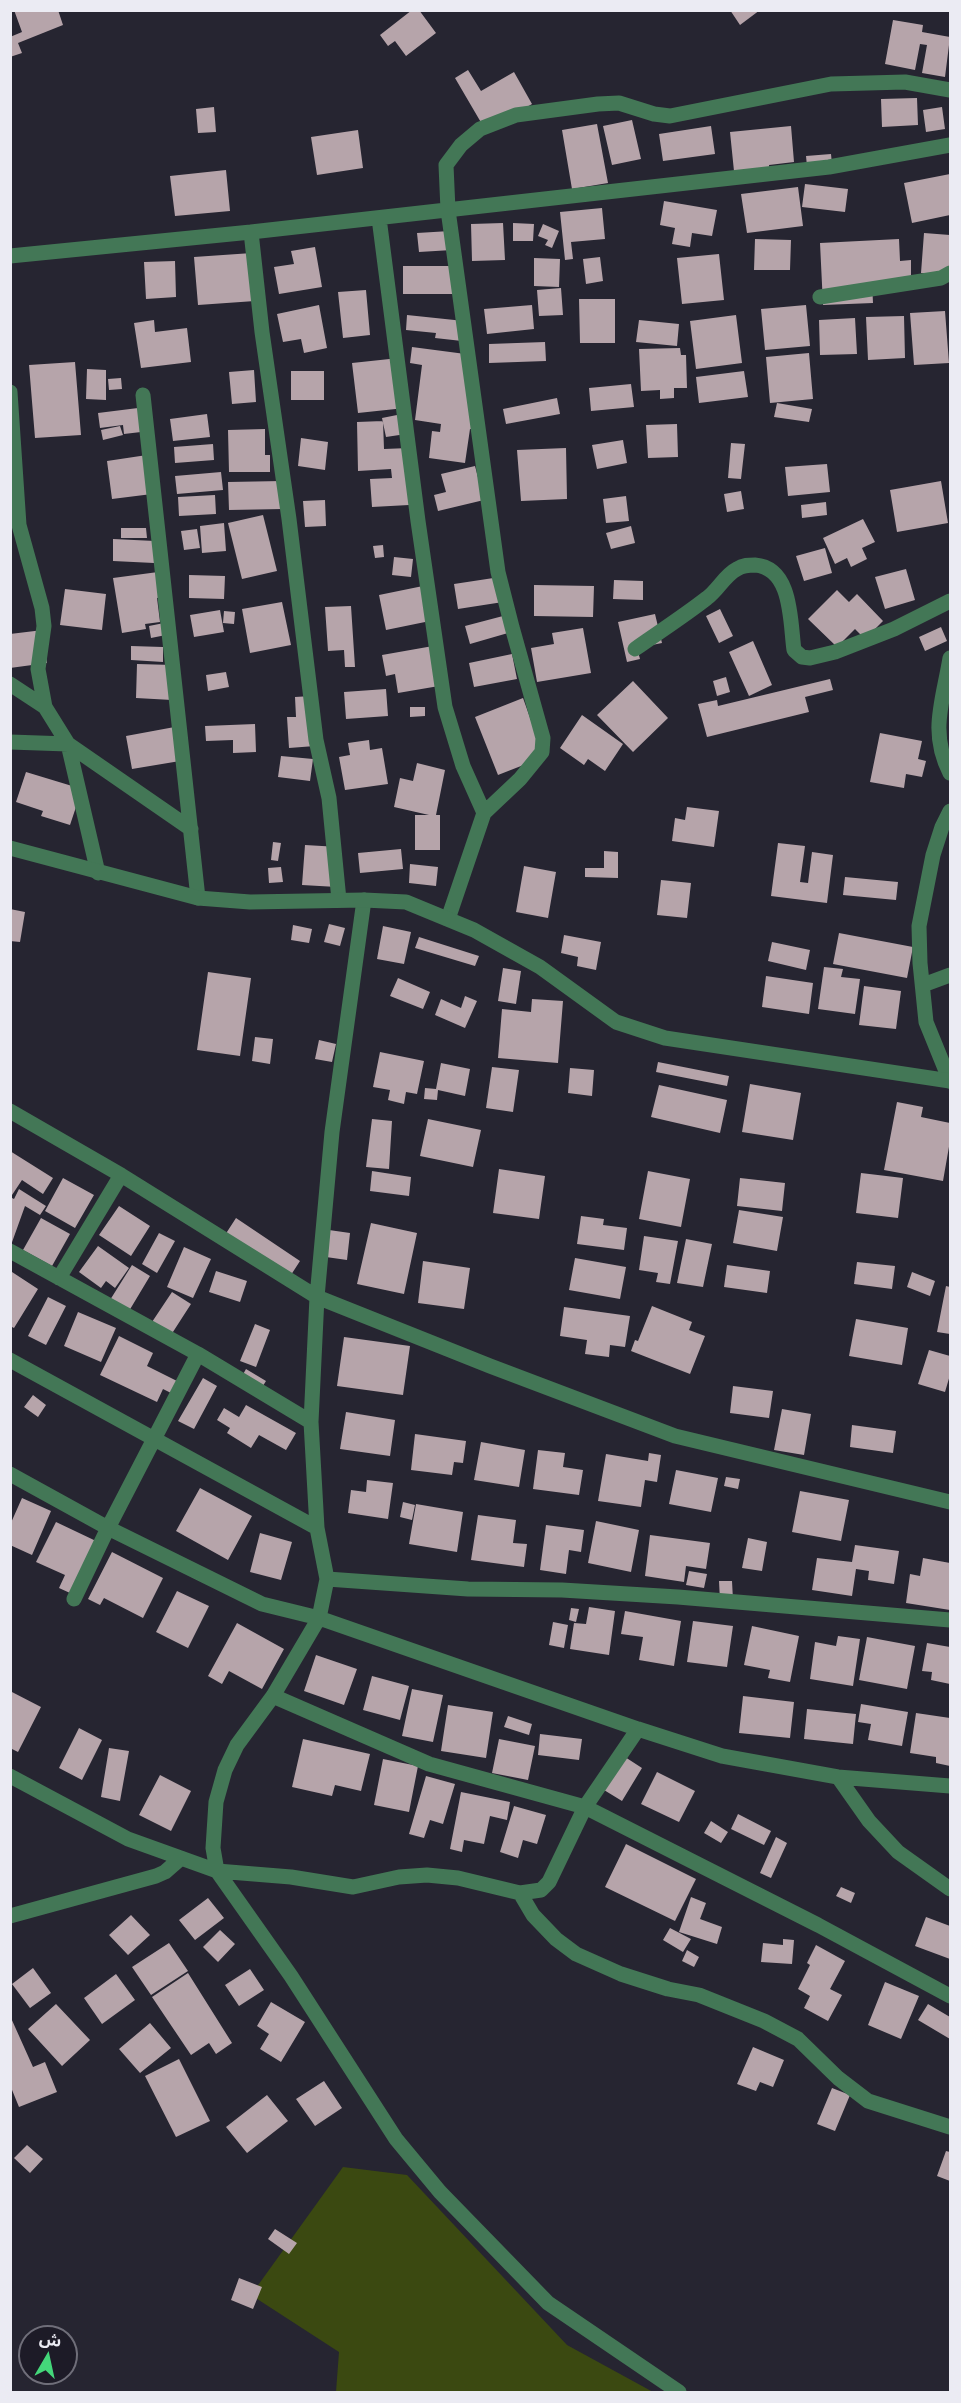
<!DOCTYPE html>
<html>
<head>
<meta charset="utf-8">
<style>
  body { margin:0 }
  #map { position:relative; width:961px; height:2403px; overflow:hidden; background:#262531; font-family:Mulish,"Noto Sans Arabic",sans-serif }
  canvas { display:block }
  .frame { position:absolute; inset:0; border:12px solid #ebebf3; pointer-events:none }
  .north { position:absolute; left:18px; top:2325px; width:60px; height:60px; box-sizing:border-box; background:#1d1b27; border:2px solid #6f6e79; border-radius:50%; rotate:9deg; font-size:16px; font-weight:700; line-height:24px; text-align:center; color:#ebebf3 }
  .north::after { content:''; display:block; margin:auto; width:21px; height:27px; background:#44d77a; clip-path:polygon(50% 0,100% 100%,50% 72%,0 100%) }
</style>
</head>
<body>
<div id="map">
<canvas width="961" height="2403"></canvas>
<div class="frame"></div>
<div class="north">ش</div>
</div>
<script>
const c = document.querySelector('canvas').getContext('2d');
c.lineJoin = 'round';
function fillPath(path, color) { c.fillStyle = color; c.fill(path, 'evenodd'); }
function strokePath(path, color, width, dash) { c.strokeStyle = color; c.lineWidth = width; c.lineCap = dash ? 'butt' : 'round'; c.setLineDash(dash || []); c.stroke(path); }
fillPath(new Path2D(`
  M343,2167l64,8 160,170 86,47h-317l3,-40 -88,-57z`), '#3b4911');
fillPath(new Path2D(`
  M14,10h44l5,15 -45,18 4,10 -12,4v-20l12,-5z
  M412,10h7l17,23 -30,23 -11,-15 -7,5 -8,-11z
  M730,10h30l-20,15z
  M893,20l30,5 -1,7 28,5 -5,40 -23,-4 5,-28 -7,-1 -5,26 -30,-6z
  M468,70l13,21 33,-19 18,32 -46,27 -31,-53z
  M917,98l1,27 -36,2 -1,-28z
  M214,107l2,25 -18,1 -2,-24z
  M942,107l3,22 -19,3 -3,-22z
  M632,120l9,39 -29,6 -9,-39z
  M597,124l11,59 -36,6 -10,-59z
  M711,126l4,28 -52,7 -4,-27z
  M791,126l3,36 -25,3 1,13 -35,3 -5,-49z
  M358,130l5,38 -46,7 -6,-38z
  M831,154l1,10 -25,2 -1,-10z
  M226,170l4,41 -55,5 -5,-40z
  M950,174v41l-38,8 -8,-40z
  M805,184l43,5 -3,23 -43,-5z
  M798,187l5,39 -56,7 -6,-39z
  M664,201l53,9 -5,26 -20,-3 -2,14 -18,-3 3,-16 -15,-3z
  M602,208l3,31 -34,3 2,17 -8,1 -5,-48z
  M503,223l2,37 -33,1 -1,-37z
  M513,223l21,1 -1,17h-20z
  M543,224l16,7 -7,17 -7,-3 3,-5 -10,-4z
  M450,231l2,19 -33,2 -2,-19z
  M924,233l26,2v40l-29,-2z
  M755,239l36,1 -1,30h-36z
  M899,239l1,22 11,-1v20l-39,2 1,21 -50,2 -3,-62z
  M315,247l7,40 -43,7 -5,-27 20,-3 -3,-13z
  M252,253l3,48 -57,4 -4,-48z
  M719,254l5,46 -42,4 -5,-46z
  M600,257l3,24 -17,3 -3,-25z
  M534,258l26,1 -1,28 -25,-1z
  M175,261l1,36 -30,2 -2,-37z
  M403,266h53v28h-53z
  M561,288l2,27 -24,1 -2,-26z
  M366,290l4,45 -27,3 -5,-46z
  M579,299h36v44h-35z
  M319,305l8,43 -23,5 -3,-14 -18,3 -6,-28z
  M532,305l2,24 -47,5 -3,-25z
  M806,305l4,41 -45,4 -4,-41z
  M945,311l4,52 -35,2 -4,-52z
  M407,315l57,6 -2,20 -27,-3 1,-5 -30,-3z
  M736,315l6,48 -46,6 -6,-48z
  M904,316l1,42 -37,2 -2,-43z
  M855,318l2,36 -37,1 -1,-35z
  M154,320l1,12 32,-4 4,34 -50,6 -7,-45z
  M639,320l40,4 -2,22 -41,-4z
  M545,342l1,19 -57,2v-19z
  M412,347l61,8 4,75 -7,-1 -5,34 -36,-5 3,-27 8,1 1,-8 -26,-4 7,-55 -12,-2z
  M680,348l1,7h5l1,33h-13v10l-14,1v-9l-19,1 -2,-42z
  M809,353l4,46 -43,4 -4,-46z
  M399,358l6,50 -47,5 -6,-50z
  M75,362l6,73 -46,3 -6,-73z
  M87,369l19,1v30l-20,-1z
  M254,370l2,32 -24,2 -3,-32z
  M291,371h33v29h-33z
  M744,371l4,26 -49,6 -3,-26z
  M121,378l1,11 -13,1 -1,-11z
  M631,384l3,23 -43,4 -2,-23z
  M557,398l3,16 -54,10 -3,-15z
  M777,403l35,6 -3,13 -35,-5z
  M138,408l3,24 -17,2 -1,-9 -23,3 -2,-15z
  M207,414l3,23 -37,4 -3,-22z
  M402,414l4,20 -20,3 -4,-19z
  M383,421l1,28 25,-1v57l-37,2 -2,-28 22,-1 -1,-9 -33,2 -1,-49z
  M677,424l1,33 -30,1 -2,-33z
  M120,426l3,9 -20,5 -2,-10z
  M265,429v26h5v17h-41l-1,-42z
  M301,438l27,4 -3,28 -27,-4z
  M623,440l4,23 -30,6 -5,-24z
  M731,443l14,1 -4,35 -13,-1z
  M213,444l1,16 -39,3 -1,-16z
  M566,448l1,51 -46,2 -4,-51z
  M147,455l5,39 -40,5 -5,-38z
  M827,464l3,28 -42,4 -3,-29z
  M475,466l9,34 -46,11 -4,-16 12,-3 -5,-18z
  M221,472l2,18 -46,4 -2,-18z
  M282,481l1,28 -54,1 -1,-28z
  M941,481l7,42 -51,9 -7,-42z
  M741,491l3,18 -17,3 -3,-18z
  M215,495l1,19 -37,2 -1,-19z
  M626,496l3,25 -23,2 -3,-24z
  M325,500l1,26 -21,1 -2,-26z
  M826,502l1,13 -25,3 -1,-13z
  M263,515l14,56 -35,8 -14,-56z
  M863,519l12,23 -13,6 5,11 -16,8 -4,-9 -12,6 -12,-26z
  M224,523l2,28 -24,2 -2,-27z
  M631,526l4,17 -24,6 -5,-16z
  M121,528h25l1,10h-26z
  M197,529l3,19 -16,2 -3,-19z
  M113,539l42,2 -1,22 -41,-2z
  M383,545l1,12 -9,1 -2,-12z
  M825,548l7,25 -28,8 -8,-25z
  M394,557l19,2 -2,18 -19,-2z
  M906,569l9,31 -30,9 -10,-32z
  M158,572l4,25 -5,1 3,24 -15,2 1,5 -24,4 -9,-55z
  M189,575l36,1 -1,23 -35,-1z
  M500,577l3,25 -45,7 -4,-25z
  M614,580l29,1v19l-30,-1z
  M534,585l60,1 -1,31 -59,-1z
  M423,586l7,35 -44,9 -7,-35z
  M65,589l41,5 -4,36 -42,-5z
  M837,590l12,12 8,-8 26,27 -18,18 -10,-10 -18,18 -29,-28z
  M282,602l9,43 -41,8 -8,-44z
  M351,606l4,61h-10l-1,-17 -16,1 -3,-44z
  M720,609l13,27 -14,7 -13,-27z
  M220,610l4,22 -30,5 -4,-22z
  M224,611l11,1 -1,12 -11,-1z
  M655,614l7,29 -25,5 3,11 -13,3 -9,-40z
  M503,616l5,17 -38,11 -5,-18z
  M164,623l2,12 -15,3 -2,-12z
  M941,627l6,14 -22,10 -6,-14z
  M583,628l8,45 -54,9 -6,-34 23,-4 -2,-11z
  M43,630l4,33 -37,5v-34z
  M753,641l19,44 -23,11 -20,-44z
  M131,646l32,1v15l-32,-2z
  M433,646l6,40 -41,7 -3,-19 -9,2 -4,-21z
  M512,654l5,25 -43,8 -5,-24z
  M137,664l36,1 -1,35 -36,-2z
  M226,672l3,15 -21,4 -2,-16z
  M726,677l4,15 -13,4 -4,-15z
  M830,679l3,11 -28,7 4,15 -102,25 -9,-33 19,-4 1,6z
  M633,681l35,37 -35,34 -36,-37z
  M386,689l2,27 -42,3 -2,-27z
  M311,696l4,50 -26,2 -2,-31h9l-1,-20z
  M523,698l21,59 -46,18 -23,-58z
  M410,707h15v9l-15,1z
  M582,715l41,29 -18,27 -17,-12 -4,6 -24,-17z
  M255,724l1,28 -23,1v-13l-27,1 -1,-15z
  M180,726l6,34 -54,9 -6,-33z
  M880,733l42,8 -4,18 8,2 -4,16 -16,-3 -2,14 -34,-6z
  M369,740l1,10 12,-2 6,36 -43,6 -6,-33 11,-2 -2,-12z
  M281,756l32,3 -3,22 -32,-4z
  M417,763l28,7 -9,45h4v35h-25v-35h14l-35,-8 6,-29 13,3z
  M26,772l56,17 -12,36 -29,-9 2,-5 -27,-9z
  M687,807l32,4 -5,36 -42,-6 3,-23 10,2z
  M273,842l8,1 -3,18 -7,-1z
  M778,843l27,3 -5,36 8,1 4,-31 21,3 -6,48 -56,-7z
  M305,845l34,2 -2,40 -35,-2z
  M401,849l2,20 -43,4 -2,-20z
  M604,851l14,1v26l-33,-1v-9h19z
  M410,864l28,3 -2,19 -27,-3z
  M524,866l32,6 -8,46 -32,-6z
  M281,867l2,15 -14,1 -1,-15z
  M845,877l53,5 -2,18 -53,-5z
  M661,880l30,3 -4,35 -30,-3z
  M10,909l15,3 -5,30 -10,-1z
  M329,924l16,4 -5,18 -16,-4z
  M293,925l19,4 -3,14 -18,-3z
  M383,926l28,6 -7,32 -27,-5z
  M839,933l74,14 -6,31 -74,-14z
  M564,935l37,7 -5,28 -19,-4 1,-9 -17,-4z
  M419,937l60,19 -4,10 -60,-18z
  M772,942l38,8 -4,20 -38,-9z
  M824,967l19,2 -2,8 19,2 -5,35 -37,-5z
  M503,968l18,3 -5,33 -18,-3z
  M208,972l43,6 -11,78 -43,-6z
  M766,976l47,7 -4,31 -47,-7z
  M398,978l32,14 -7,17 -33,-13z
  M864,986l37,5 -5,38 -37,-4z
  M465,996l12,5 -12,27 -30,-13 6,-16 20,9z
  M532,999l31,2 -5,62 -60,-5 4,-49 29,3z
  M255,1037l18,2 -3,25 -18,-3z
  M319,1040l17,4 -4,18 -17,-3z
  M380,1052l44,9 -7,33 -11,-2 -2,12 -16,-4 2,-10 -17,-3z
  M658,1062l71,14 -2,10 -71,-14z
  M441,1063l29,6 -5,27 -27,-6 -1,10 -13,-1 1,-11 11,1z
  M492,1067l27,3 -6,42 -27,-4z
  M570,1068l24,2 -2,26 -24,-3z
  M750,1084l51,9 -8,47 -51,-8z
  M659,1085l68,15 -7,33 -69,-16z
  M897,1102l26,5 -2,10 29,6v18l-7,40 -59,-11z
  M372,1119l20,2 -3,48 -23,-2z
  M428,1119l53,11 -8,37 -53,-11z
  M10,1151l43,27 -10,16 -21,-14 -10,15 -2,-1z
  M499,1169l46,7 -6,43 -46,-6z
  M372,1171l39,6 -2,19 -39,-5z
  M648,1171l42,8 -9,48 -42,-8z
  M861,1173l42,5 -5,40 -42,-5z
  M63,1178l31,17 -19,33 -30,-17z
  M740,1178l45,5 -3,28 -45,-5z
  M19,1189l27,17 -6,9 -15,-9 -14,39 -1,-48 4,2z
  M119,1206l31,20 -19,30 -32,-21z
  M739,1210l44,7 -6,34 -44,-8z
  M581,1216l23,3 -1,6 24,3 -3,22 -47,-6z
  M41,1218l29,16 -18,32 -29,-16z
  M236,1218l64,43 -11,17 -64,-43z
  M371,1223l46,10 -13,61 -47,-10z
  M329,1230l21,3 -3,27 -21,-3z
  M159,1233l16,8 -18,32 -15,-9z
  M644,1236l34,5 -8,43 -14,-2 2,-9 -19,-3z
  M686,1239l26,5 -9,43 -26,-4z
  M98,1246l31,22 -14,20 -9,-7 -5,7 -22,-16z
  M184,1247l27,12 -18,39 -26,-11z
  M575,1258l51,9 -6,32 -51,-9z
  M423,1261l47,7 -6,41 -46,-6z
  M857,1262l38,4 -3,23 -38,-5z
  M132,1265l18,11 -21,35 -19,-11z
  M727,1265l43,6 -3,22 -43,-6z
  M216,1271l31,10 -7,21 -31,-10z
  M12,1272l26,17 -24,39 -4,-2z
  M912,1272l23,9 -5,15 -23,-9z
  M946,1286l4,1v47l-13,-2z
  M172,1292l19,12 -20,31 -19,-13z
  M48,1297l18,9 -20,39 -18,-9z
  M652,1306l40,16 -3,8 16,6 -15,38 -59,-23 4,-11 3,1z
  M564,1307l66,9 -5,31 -15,-2 -1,12 -24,-3 2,-14 -27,-4z
  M78,1312l38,16 -15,34 -37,-16z
  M856,1319l52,9 -6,37 -53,-9z
  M255,1324l15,6 -14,37 -16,-6z
  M119,1336l34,17 -6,13 30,15 -6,12 -8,-4 -6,13 -57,-27z
  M344,1337l66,9 -7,49 -66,-9z
  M929,1350l21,6v19l-5,17 -27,-8z
  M246,1369l20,12 -5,8 -20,-11z
  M203,1378l14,8 -23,43 -16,-8z
  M733,1386l40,5 -4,27 -39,-5z
  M33,1395l13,10 -8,12 -14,-10z
  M246,1405l50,28 -10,17 -27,-15 -8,13 -24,-15 3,-5 -13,-8 7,-12 15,9z
  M782,1409l29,5 -7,41 -30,-5z
  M346,1412l49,8 -5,36 -50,-7z
  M852,1425l44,6 -3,22 -43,-6z
  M415,1434l51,7 -3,22 -9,-1 -2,13 -41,-5z
  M481,1442l44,8 -6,37 -45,-7z
  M538,1450l27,3 -2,14 20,3 -4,25 -46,-6z
  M649,1453l12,2 -4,27 -12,-2 -4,27 -43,-6 8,-47 42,7z
  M676,1470l42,8 -7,34 -42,-8z
  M726,1477l14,2 -2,10 -14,-3z
  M367,1480l26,3 -5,36 -40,-6 3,-23 15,2z
  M200,1488l52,28 -24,44 -52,-29z
  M800,1491l49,9 -8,41 -49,-9z
  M22,1498l29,13 -19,44 -22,-10v-20z
  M403,1502l12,3 -3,15 -12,-3z
  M416,1504l47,8 -6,40 -48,-8z
  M478,1515l38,5 -3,23 14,1 -3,23 -53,-7z
  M596,1521l43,9 -8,42 -43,-9z
  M56,1522l40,19 -26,52 -11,-5 6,-13 -29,-13z
  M546,1525l38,5 -3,22 -12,-2 -3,24 -26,-4z
  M260,1533l32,9 -11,38 -31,-8z
  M650,1535l60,8 -4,26 -20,-3 -2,16 -39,-6z
  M748,1538l19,4 -5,29 -20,-3z
  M855,1545l44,6 -5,33 -26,-4 1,-9 -13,-2 -4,27 -40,-6 5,-32 35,4z
  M112,1552l51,26 -20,40 -39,-20 -4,7 -12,-6z
  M923,1558l27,5v47l-44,-7 4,-29 10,2z
  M689,1571l18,3 -3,14 -18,-3z
  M719,1581h13l1,19 -13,1z
  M177,1591l32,15 -21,42 -32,-16z
  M589,1607l26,4 -6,44 -39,-6 4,-26 12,1z
  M571,1608l8,1 -3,13 -7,-2z
  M625,1611l56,10 -7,45 -35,-6 4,-23 -22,-3z
  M693,1621l40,5 -6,41 -40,-5z
  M553,1622l15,3 -4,23 -15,-3z
  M237,1623l47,26 -22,40 -33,-18 -7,13 -14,-8z
  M752,1626l47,10 -9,46 -22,-4 2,-8 -26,-5z
  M838,1636l22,3 -7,47 -43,-7 5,-37 21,4z
  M867,1637l48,9 -8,43 -48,-9z
  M927,1643l23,4v37l-19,-4 1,-8 -10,-1z
  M316,1655l41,14 -13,36 -40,-14z
  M372,1676l37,10 -9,34 -37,-10z
  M412,1689l31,6 -10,47 -31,-6z
  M10,1691l31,16 -23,45 -8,-4z
  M743,1696l51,6 -4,36 -51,-5z
  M861,1704l47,8 -6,34 -34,-6 3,-16 -13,-2z
  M448,1705l45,7 -7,46 -45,-7z
  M807,1709l49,5 -3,30 -49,-5z
  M916,1713l34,5v48l-14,-3v-6l-26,-4z
  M508,1716l24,8 -3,11 -25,-8z
  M79,1728l23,12 -20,40 -23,-12z
  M540,1734l42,5 -3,21 -41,-5z
  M303,1739l67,15 -9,37 -26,-6 -3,11 -40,-9z
  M499,1739l36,7 -7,34 -36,-7z
  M109,1748l20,3 -9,50 -19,-4z
  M625,1757l17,11 -20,33 -18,-11z
  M383,1759l35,7 -9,46 -35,-7z
  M657,1772l38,19 -16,31 -38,-18z
  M160,1775l31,16 -20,40 -32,-16z
  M426,1776l29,8 -12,40 -13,-4 -6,18 -15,-4z
  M461,1792l49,10 -3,18 -17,-4 -6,28 -20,-4 -2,12 -12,-3z
  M514,1806l32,9 -9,29 -14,-4 -5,18 -18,-6z
  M738,1814l33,17 -7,14 -33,-16z
  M711,1821l17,11 -7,11 -17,-10z
  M776,1837l11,6 -16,35 -11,-5z
  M626,1844l70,35 -21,42 -70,-34z
  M841,1887l14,6 -4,10 -15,-7z
  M691,1897l15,6 -6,16 22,8 -5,17 -38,-12z
  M208,1898l16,20 -29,22 -16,-20z
  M131,1915l19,20 -22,20 -19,-20z
  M926,1917l24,9v33l-35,-13z
  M670,1928l21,11 -8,13 -20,-12z
  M220,1930l15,14 -17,18 -15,-15z
  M783,1939l11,1 -2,24 -31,-2 2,-19 20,2z
  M169,1943l19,28 -37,24 -19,-28z
  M816,1945l29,16 -15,28 12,6 -14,26 -24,-13 6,-12 -12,-7 12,-24 -3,-2z
  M687,1950l12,7 -5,10 -12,-6z
  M33,1968l18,25 -21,15 -18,-24z
  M250,1969l14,21 -25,16 -14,-21z
  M188,1973l44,70 -16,11 -7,-11 -18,12 -39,-58z
  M116,1974l19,26 -33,24 -18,-26z
  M885,1982l34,14 -18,43 -33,-14z
  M271,2002l34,20 -24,40 -21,-13 9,-15 -12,-8z
  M56,2004l34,36 -28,26 -34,-37z
  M928,2004l22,13v22l-32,-19z
  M11,2018l22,49 12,-5 12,30 -38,15 -9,-22z
  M150,2023l21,25 -31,25 -21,-24z
  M753,2047l31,13 -11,27 -13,-5 -4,9 -19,-7z
  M179,2059l31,62 -34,16 -31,-61z
  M324,2081l18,27 -27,18 -19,-27z
  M832,2088l18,7 -15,36 -18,-7z
  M267,2095l21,26 -41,32 -21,-26z
  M27,2145l16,14 -13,14 -16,-15z
  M946,2151l4,1v29l-13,-5z
  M275,2229l22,14 -8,11 -21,-15z
  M239,2278l23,9 -9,22 -22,-9z`), '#b6a4aa');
strokePath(new Path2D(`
  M379,218l39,303 27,186 18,59 21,47 -36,106
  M251,232l11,100 27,187 27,221 13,58 10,102
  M10,256l241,-24 578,-65 121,-22
  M820,297l121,-19 9,-5
  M10,392l9,133 23,83 2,18 -6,43 7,38 23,37 30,129
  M143,395l55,503
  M635,649c24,-17 49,-33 72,-51 11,-8 18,-23 30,-29 6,-4 12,-4 18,-4 38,3 35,58 39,85l8,7 8,1 25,-6 59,-23 56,-28
  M950,658c-7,43 -21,74 0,115
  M10,684l35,23
  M10,742l58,2 123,85
  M484,813l36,-34 22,-27 1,-14 -31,-111 -14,-55 -50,-362 -2,-45 15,-20 19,-16 36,-14 82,-11 21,-1 35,11 16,2 161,-32 74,-2 45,8
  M923,985l27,-10
  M950,1081l-24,-59 -6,-59 -1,-37 14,-71 9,-28 8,-16
  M10,1111l111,64 196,122 173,69 185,70 275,66
  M10,1251l188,103 113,68
  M59,1278l62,-103
  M10,1360l307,168
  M10,1474l98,54 154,76 57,14 319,111 84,27 116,21 112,9
  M327,1579l-10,-51 -6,-106 6,-125 15,-165 32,-232
  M74,1599l34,-71 90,-174
  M273,1696l156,68 156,43 233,118 132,71
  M638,1729l-53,78 -36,75 -8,8 -21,3 -62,-15 -31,-3 -28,2 -46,10 -62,-10 -74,-6 -4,-23 3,-46 9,-32 12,-25 36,-49 46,-78 8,-39 141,10 94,1 116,7 272,23
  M10,1776l118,63 89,32 74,105 105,163 44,53 108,111 131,89
  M838,1777l31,44 29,31 52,37
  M520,1893l13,22 23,24 20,15 45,20 47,15 31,6 65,26 34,18 40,39 30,23 82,26
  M10,1916l146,-40 9,-4 16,-14`), '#437756', 15);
strokePath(new Path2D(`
  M10,848l188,50 52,4 114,-2 42,2 68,28 66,37 76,55 49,16 285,43`), '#437756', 15);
</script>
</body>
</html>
